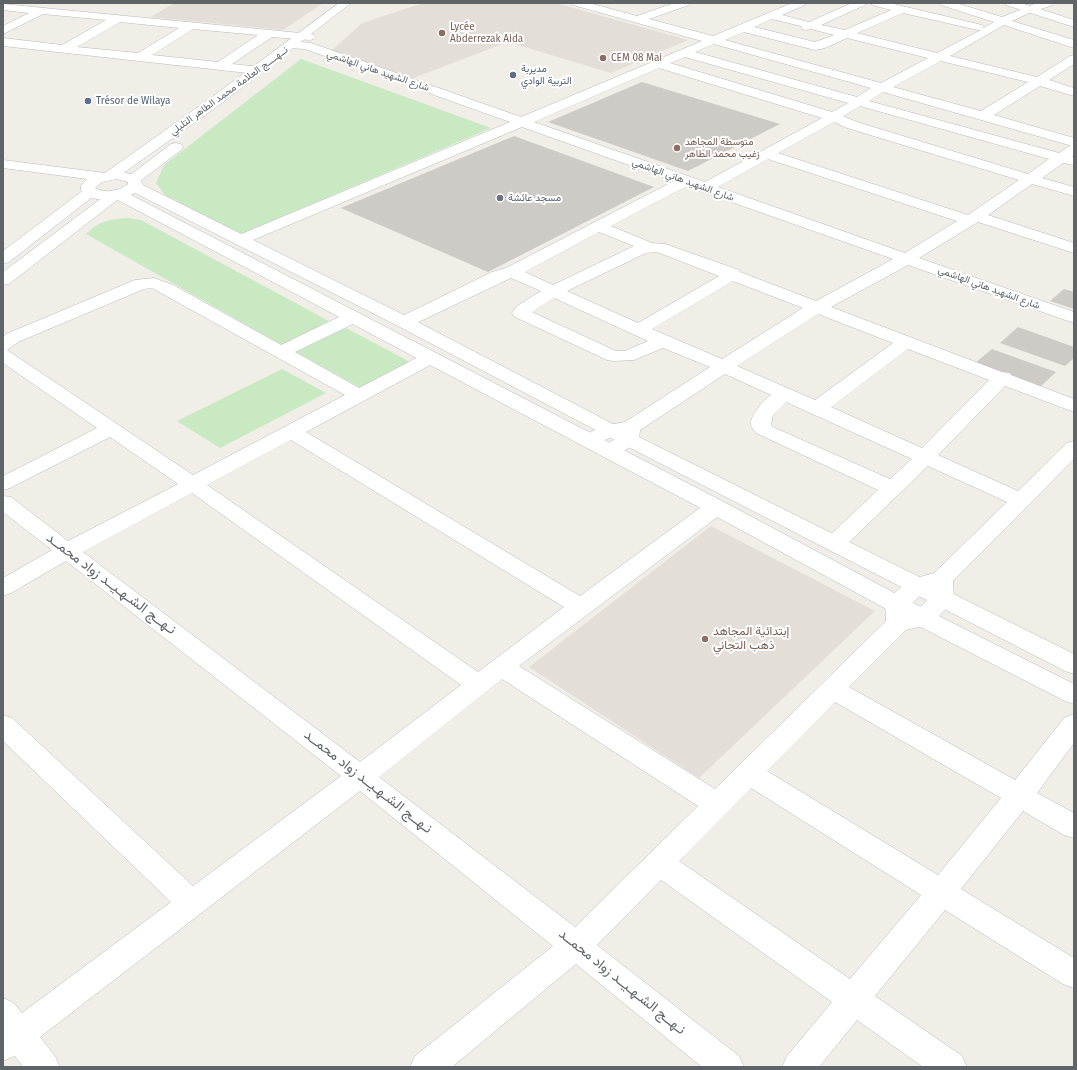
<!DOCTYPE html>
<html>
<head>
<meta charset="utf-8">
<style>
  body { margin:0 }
  #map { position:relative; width:1077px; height:1070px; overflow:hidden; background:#f1ede7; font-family:"Fira Sans",sans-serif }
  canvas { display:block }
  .frame { position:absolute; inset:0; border:4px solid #5e6467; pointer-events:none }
</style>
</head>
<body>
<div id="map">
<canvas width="1077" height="1070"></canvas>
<div class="frame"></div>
</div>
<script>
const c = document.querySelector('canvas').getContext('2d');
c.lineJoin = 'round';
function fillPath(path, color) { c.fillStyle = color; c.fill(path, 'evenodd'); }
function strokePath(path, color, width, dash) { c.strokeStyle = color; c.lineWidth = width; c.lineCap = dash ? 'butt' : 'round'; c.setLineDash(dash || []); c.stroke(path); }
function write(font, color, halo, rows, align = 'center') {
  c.font = font + ' "Fira Sans",Vazirmatn,sans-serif'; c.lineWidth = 4; c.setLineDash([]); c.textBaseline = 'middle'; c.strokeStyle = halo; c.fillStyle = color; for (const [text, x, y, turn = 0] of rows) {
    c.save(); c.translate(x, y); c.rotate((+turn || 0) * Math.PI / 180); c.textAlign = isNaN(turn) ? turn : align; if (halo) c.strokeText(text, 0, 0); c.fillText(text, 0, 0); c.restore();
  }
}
fillPath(new Path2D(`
  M175,3h148l-40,27 -133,-13z
  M423,3h133l132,37 -77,33 -103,-31 -95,36 -82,-27 31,-28z
  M711,526l164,85 -176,167 -170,-111z`), '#e3ded8');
fillPath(new Path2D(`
  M301,59l190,69 -250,106 -76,-39 -9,-12 8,-18z
  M128,218l13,2 188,101 -47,24 -196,-111c12,-13 25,-15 42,-16z
  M346,328l64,34 -49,26 -65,-36z
  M282,369l44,24 -106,55 -43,-27z`), '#c9e9c3');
fillPath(new Path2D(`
  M642,82l138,42 -92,47 -140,-49z
  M514,136l140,51 -166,85 -147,-64z
  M1064,289l10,3v17l-24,-8z
  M1018,327l56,20v11l-9,8 -65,-23z
  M992,349l64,23 -16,15 -65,-24z`), '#cecac6');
const minor = new Path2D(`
  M572,3h17l48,13 37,-13h16l-1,2 -40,14 64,17 79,-33h14l-1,2 -23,10 27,7 43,-19h14l-1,2 -44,20 24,5 46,-20 -19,-5 -1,-2h19l12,3 80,19 2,2 -2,2 12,-7 -53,-17 -1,-2h16l46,14 35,-14h17l-1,2 -24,8 -17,8 62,19v8l-70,-23 -54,31 87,21 33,-21 4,-1v9l-25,16 25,8v8l-34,-10 -46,29 80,23v17l-2,2h2v8l-11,-2 -21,15 32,9v9l-42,-12 -44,31 86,28v10l-96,-31 -59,36 155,54v11l-166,-58 -77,42 171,65 8,1 1,2 63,24v13l-69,-26 -67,69 80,36 49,-48 7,-2v18l-121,122 1,18 -4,6 -19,19 -25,6 -57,57 166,93 50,-63 9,-3v29l-37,50 37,20v25l-10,-3 -41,-24 -62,78 113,69v30l-11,-4 -118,-74 -70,86 87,60 5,11h-44l-66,-47 -38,47h-37l5,-11 45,-54 -171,-122 -64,65 142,111 5,11h-42l-126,-103 -124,103h-42l5,-11 138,-110 -193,-155 -320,246 15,19 5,11h-37l-8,-11 -12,5v-63l11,5 8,10 149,-111 -168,-161v-26l9,3 181,168 148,-110 -275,-215 -55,32 -8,3v-18l49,-28 -49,-38v-16l8,1 57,44 110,-57 -68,-47 -100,51 -7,2v-14l94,-48 -94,-65v-26l3,-3 129,-54 19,-2 19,7 108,60 66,-32 6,-1 6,1 3,4 -3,4 -64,31 64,36 65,-34 6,-1 6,1 3,4 -3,4 -130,70 274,164 128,-94 8,-2 8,2 3,5 -3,5 -205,154 196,123 171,-168 -1,-17 4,-6 20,-18 25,-7 73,-71 -79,-36 -85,82 -8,2 -8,-2 -3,-5 3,-5 51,-48 -122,-57 -5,-7c-1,-12 12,-24 20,-31l-46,-21 -85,56 -1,9 -3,4 -20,13 -7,2 -7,-2 -3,-4 3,-4 17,-12 1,-1h-5l-20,10 -7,2 -7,-2 -3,-4 3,-4 22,-11 22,-4 85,-55 -47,-19 -29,12 -21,1 -6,-1 -92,-43 -3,-4 5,-7 24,-15 -30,-13 -101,48 -6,1 -6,-1 -3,-4 3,-4 94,-46 14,-4 168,-87 -152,-54 -276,116 -6,2 -6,-2 -2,-3 2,-3 276,-115 -205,-73 -17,-1 -2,-3 2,-3 4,-1 19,2 210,74 181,-76 -129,-36zM903,13l75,17h3l-44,23 -80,-20zM772,19l29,7 1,3 4,1 5,-1 23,6 -19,7 -61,-15zM744,32l71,18 10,-2 22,-10 81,20 -47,25 -156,-43zM714,44l157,44 -14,9 -162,-45zM685,57l163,46 -16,9 -162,-49zM941,61l87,21 -47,29 -88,-24zM659,68l163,50 -117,64 -171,-60zM883,92l186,53h2l-12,8 -190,-52zM860,106l189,53 -21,15 -171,-52 -14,-6zM834,122l13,6 172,52 -51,35 -190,-62zM768,159l189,62 -52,32 -187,-66zM687,186l13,5 193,68 -77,42 -76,-29 -1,-2 -74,-26 -13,-1 -41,-17zM599,232l35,14 -81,39 -28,-13zM657,252l62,24 -81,47 -71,-32 79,-38zM733,281l70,27 -81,51 -70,-30zM152,288l9,5 184,102 -152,80 -186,-125 11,-8 126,-53zM554,298l94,43 -23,10h-9l-84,-39zM818,314l75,29 -78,57 -78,-34zM908,349l81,31 -67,68 -91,-41zM786,402l126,57 -22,20 -117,-52 -2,-2 2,-10zM291,440l273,167 -86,65 -271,-187zM192,493l269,192 -101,77 -277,-210zM930,589v8l-14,14 -7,2v-7l16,-15zM502,679l196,127 -123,121 -196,-150zM835,702l166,96 -63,77 -171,-104zM751,788l170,107 -71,84 -171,-118z
  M3,4l307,30 4,1 2,2 -2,2 -4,1 -38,-3 -40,27 29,3 2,3 -2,3 -4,1 -254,-28v-8l59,7 44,-25 -63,-6 -40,20v-8l26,-13 -26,-3zM120,22l59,6 -41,25 -61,-6zM193,29l65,6 -40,27 -66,-7z`);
const tertiary = new Path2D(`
  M339,3h12l-129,100 -107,76 -5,1 -5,-1 -2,-3 2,-3 107,-76z
  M1005,3h16l53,17v7l-68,-22z
  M176,143l5,1 2,3 -2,3 -42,32 -5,1 -5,-1 -2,-3 2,-3 42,-32z
  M90,188l5,1 2,3 -2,3 -86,67 -6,2v-13l82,-62z
  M116,190l5,1 2,3 -2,3 -112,87 -6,1v-13l108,-81z`);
const secondary = new Path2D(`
  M3,160l102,13 12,-2 22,5 4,9 267,133 207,108 457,228v20l-9,-3 -462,-237 -205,-108 -263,-133 -4,2 593,307 193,103 157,79v20l-9,-3 -164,-84 -193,-105 -592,-313c-11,2 -28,1 -35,-9v-5l6,-6 -84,-11zM117,179l11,3v2c-9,7 -22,10 -33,4l7,-6z`);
strokePath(minor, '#b7babd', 1);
strokePath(tertiary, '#b7babd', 1);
strokePath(secondary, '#b5bbbe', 1);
fillPath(minor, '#fff');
fillPath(tertiary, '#fff');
fillPath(secondary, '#fff');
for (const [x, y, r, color] of [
  [442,33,4,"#8d6e63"],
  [603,58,4,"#8d6e63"],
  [513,75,4,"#5c6f8a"],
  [88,101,4,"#5c6f8a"],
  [677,148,4,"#8d6e63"],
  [500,198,4,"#6b7280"],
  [705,639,4,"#8d6e63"]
]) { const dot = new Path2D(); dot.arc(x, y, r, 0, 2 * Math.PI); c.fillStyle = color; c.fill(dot); strokePath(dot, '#fff', 1.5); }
write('10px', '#785e54', '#fff', [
  ["Lycée",450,27],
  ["Abderrezak Aida",450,39],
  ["CEM 08 Mai",611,58],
  ["متوسطة المجاهد",685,142],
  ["زغيب محمد الطاهر",685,154]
], 'left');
write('10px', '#4e5e75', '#fff', [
  ["مديربة",521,69],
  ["التربية الوادي",521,81],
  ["Trésor de Wilaya",96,101]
], 'left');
write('10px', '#5e6467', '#fff', [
  ["شارع الشهيد هاني الهاشمي",378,71,19],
  ["نــهــــج العلامة محمد الطاهر التليلي",229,91,-36],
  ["شارع الشهيد هاني الهاشمي",683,180,20],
  ["شارع الشهيد هاني الهاشمي",989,288,20]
]);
write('10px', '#5b616d', '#fff', [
  ["مسجد عائشة",508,198]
], 'left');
write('12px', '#785e54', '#fff', [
  ["إبتدائية المجاهد",713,632],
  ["ذهب التجاني",713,646]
], 'left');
write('14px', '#5e6467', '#fff', [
  ["نـهــج الشـهـيــد زواد محمــد",111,584,37],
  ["نـهــج الشـهـيــد زواد محمــد",368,782,38],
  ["نـهــج الشـهـيــد زواد محمــد",622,982,39]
]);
</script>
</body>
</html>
